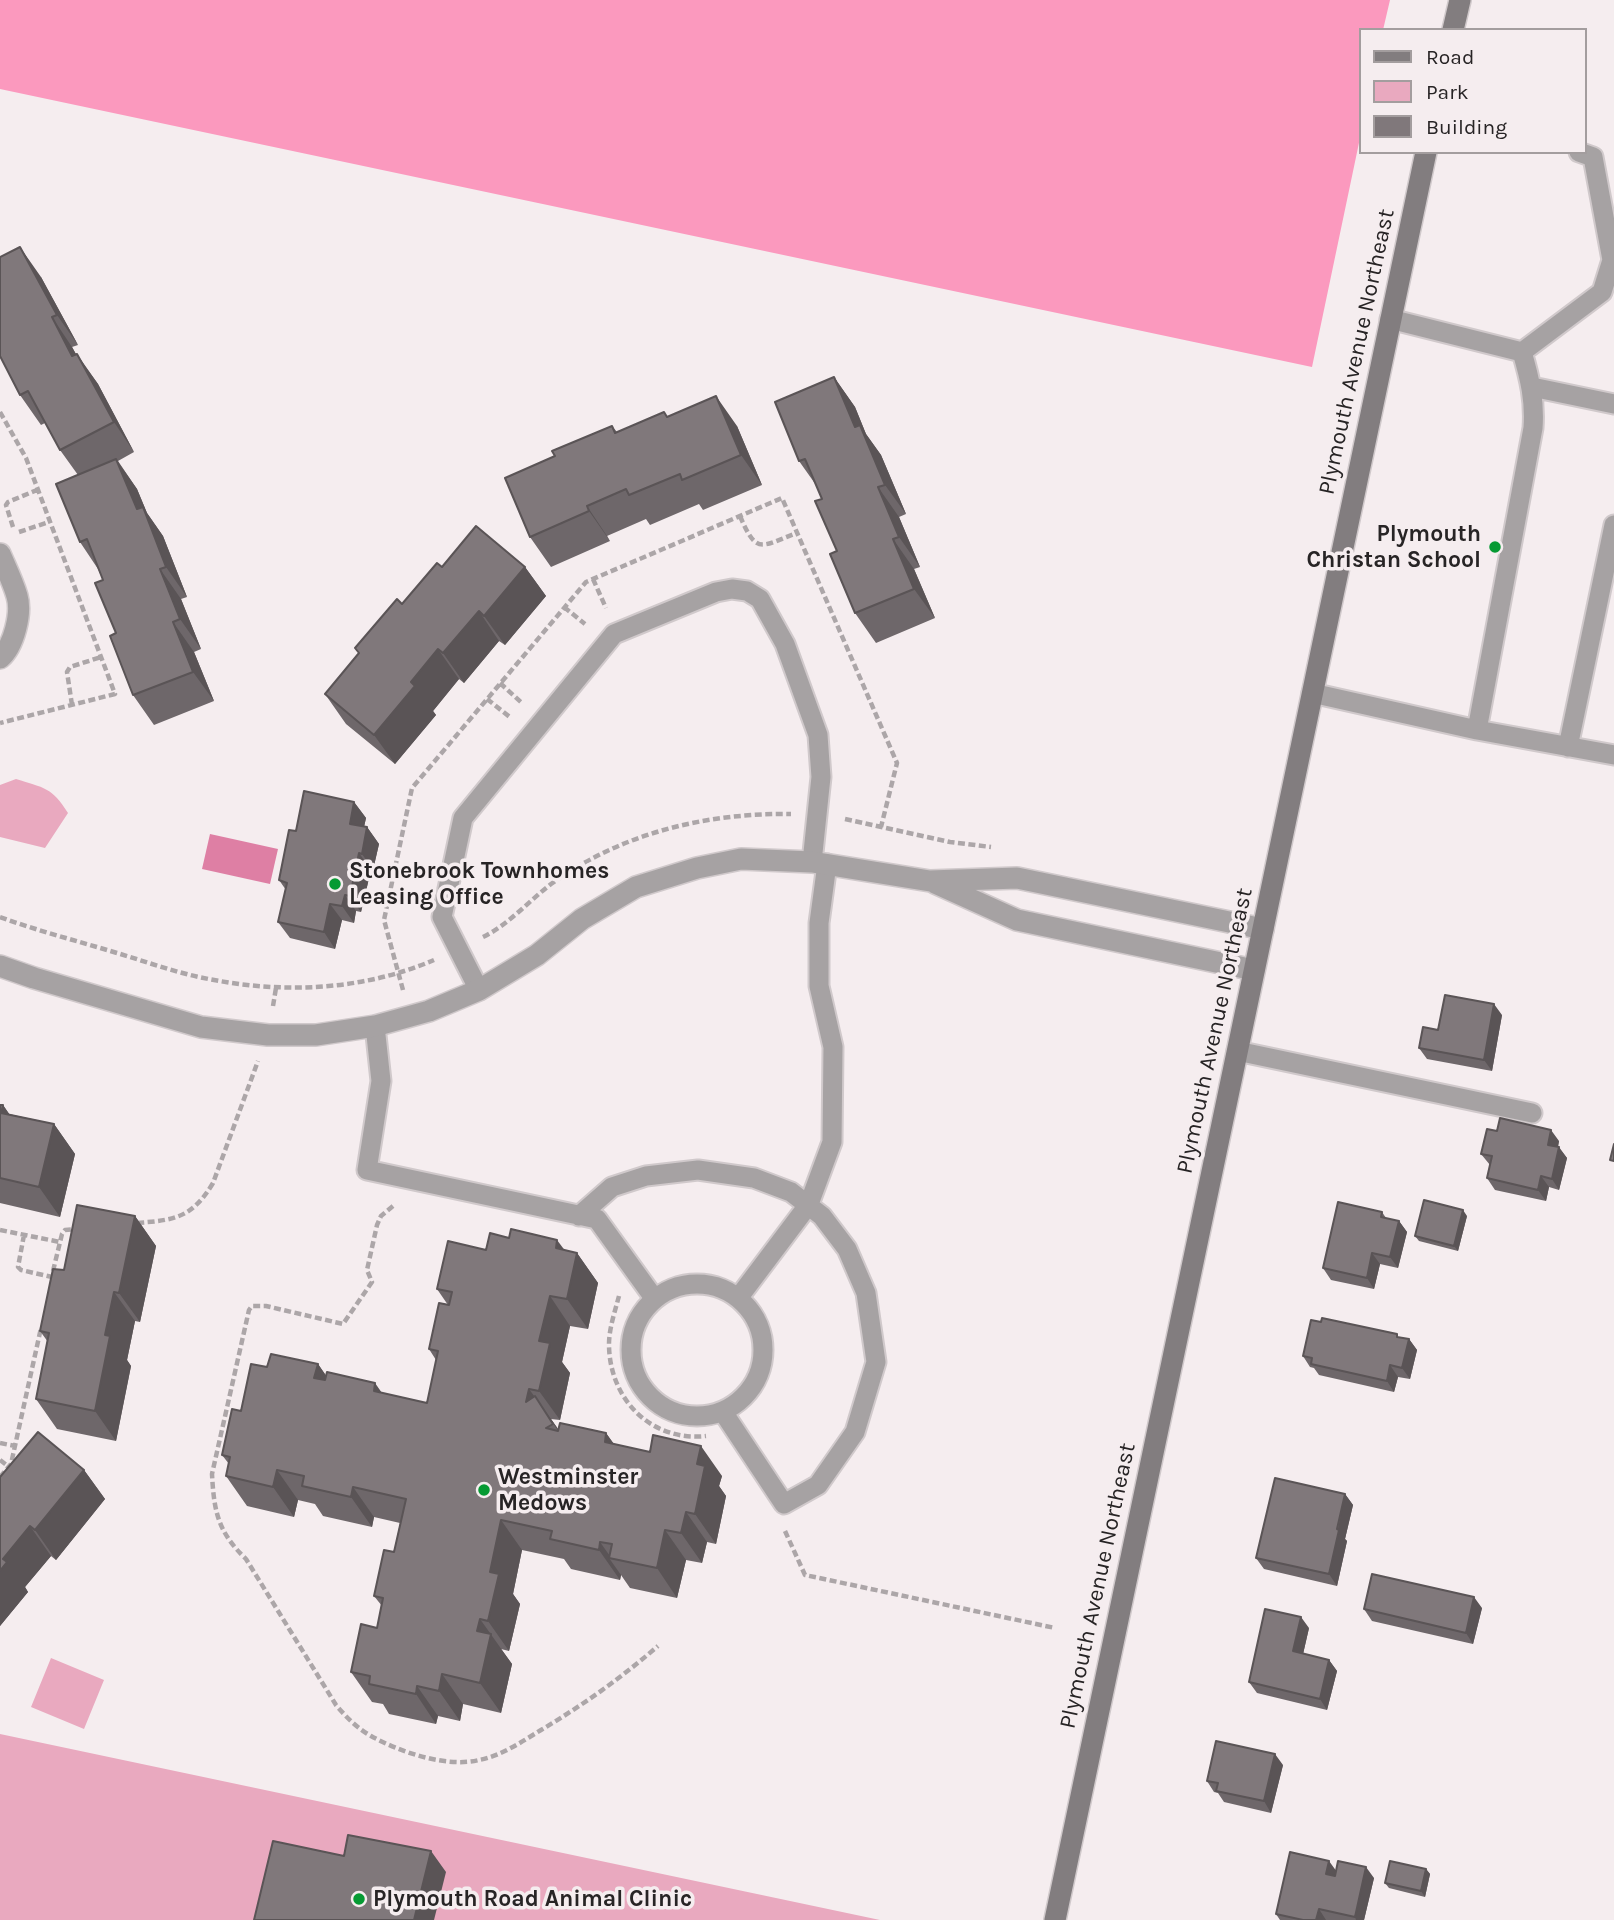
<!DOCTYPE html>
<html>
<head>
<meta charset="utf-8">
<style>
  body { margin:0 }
  #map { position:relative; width:1614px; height:1920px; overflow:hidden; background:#f5edef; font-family:Karla,sans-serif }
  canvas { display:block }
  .legend { position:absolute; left:1359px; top:28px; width:228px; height:126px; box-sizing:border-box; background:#f5edef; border:2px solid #a39d9e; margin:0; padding:9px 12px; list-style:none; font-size:21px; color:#272425 }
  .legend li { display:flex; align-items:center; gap:14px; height:35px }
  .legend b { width:35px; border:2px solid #a39d9e }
</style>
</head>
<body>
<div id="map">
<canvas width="1614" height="1920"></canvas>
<ul class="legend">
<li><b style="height:9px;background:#827d7f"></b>Road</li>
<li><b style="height:19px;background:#e9a9bf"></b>Park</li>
<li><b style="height:19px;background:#80787b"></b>Building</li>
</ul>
</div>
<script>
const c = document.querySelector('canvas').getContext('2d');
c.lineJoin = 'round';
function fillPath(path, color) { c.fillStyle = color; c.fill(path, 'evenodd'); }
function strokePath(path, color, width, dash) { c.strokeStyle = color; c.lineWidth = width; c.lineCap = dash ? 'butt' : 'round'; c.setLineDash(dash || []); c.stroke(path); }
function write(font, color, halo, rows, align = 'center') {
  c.font = font + ' Karla,sans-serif'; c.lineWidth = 7; c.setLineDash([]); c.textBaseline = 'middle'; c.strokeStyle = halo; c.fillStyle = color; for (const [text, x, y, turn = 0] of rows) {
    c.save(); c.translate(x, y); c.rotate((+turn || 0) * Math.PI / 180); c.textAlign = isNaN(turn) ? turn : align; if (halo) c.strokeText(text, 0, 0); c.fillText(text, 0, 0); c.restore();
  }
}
fillPath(new Path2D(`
  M16,779c28,9 36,8 52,34l-23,35 -45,-11v-52z
  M51,1658l53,22 -20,49 -53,-22z
  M0,1734l880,186h-880z`), '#e9a9bf');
fillPath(new Path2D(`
  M0,0h1390l-7,30h-23v108l-48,229 -1312,-278z`), '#fb99be');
fillPath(new Path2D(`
  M210,834l68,15 -8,35 -68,-15z`), '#de7fa4');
const lane = new Path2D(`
  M1390,319l132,33 80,-60 10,-32 -19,-103 -14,-5
  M1532,387l82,17
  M1312,693l165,37 137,25
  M1477,730l56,-302c2,-27 -3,-49 -11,-76
  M1568,747l46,-222
  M479,990l-37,-73 21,-99 151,-184 102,-42 16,-3 15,2 13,8 25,45 33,91 3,42 -9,85
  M375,1026l6,55 -14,89 230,49 57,79
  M1237,1051l295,62
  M579,1216l33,-29 34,-11 52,-6 56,8 37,14 31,24 25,33 19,44 10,69 -21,70 -37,53 -34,19 -61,-92
  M631 1350a66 66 0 1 1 132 0a66 66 0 1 1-132 0Z
  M739,1297l70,-93 23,-62 1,-95 -14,-61v-63l8,-59`);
const street = new Path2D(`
  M0,554c6,14 13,28 17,42 5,17 -3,50 -17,62
  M935,883l82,37 237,50
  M0,966l34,12 167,49 67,8h48l59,-9 54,-15 50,-21 58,-35 45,-36 54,-32 61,-19 44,-9 71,3 118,19 87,-3 246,51`);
const secondary = new Path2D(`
  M1453,30l7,-30
  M1055,1920l371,-1768`);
strokePath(lane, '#d0c9cb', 23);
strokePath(street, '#d0c9cb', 24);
strokePath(secondary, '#d0c9cb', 24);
strokePath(new Path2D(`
  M0,412l26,46 89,236 -115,29
  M740,516c17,40 21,30 57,17
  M13,527l-7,-22 2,-3 29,-12
  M19,532l30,-10
  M593,579l13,29
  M564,607l21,17
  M500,683l23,21
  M487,699l24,19
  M72,705l-5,-33 3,-5 31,-10
  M845,819l105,23 41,5
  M0,917c38,14 78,24 117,36 27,8 54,18 82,24 78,17 160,15 235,-17
  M483,937c25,-12 46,-36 68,-53 71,-51 154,-71 240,-70
  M403,990l-19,-70 28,-132 174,-206 196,-84 115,265 -16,64
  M273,1006l3,-18
  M393,1206l-12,10 -4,9 -10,45 5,12 -29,42 -77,-18h-14l-3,4 -37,164c2,38 6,58 34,85l90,146c10,12 21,23 35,31 29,16 75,32 108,24 22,-4 44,-19 62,-30 42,-25 80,-52 117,-84
  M137,1223c38,-3 55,-5 76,-40l45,-122
  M0,1230l60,12
  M24,1235l-6,32 3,3 31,7
  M53,1271l9,-37 3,-4 11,-1
  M619,1296c-4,15 -10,33 -10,48 0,54 41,98 97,92
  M0,1443l15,3
  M0,1460l9,7
  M0,1477l11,-13 30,-136
  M785,1531l20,44 250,53`), '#aca6a8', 4.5, [7, 3.5]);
strokePath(lane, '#a6a2a3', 19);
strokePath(street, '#a6a2a3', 21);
strokePath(secondary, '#827d7f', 21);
fillPath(new Path2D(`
  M41,277l37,68 -6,2 4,7 22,30 36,68 -16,9 19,28 10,24 16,23 24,61 -6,2 20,50 -7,3 20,49 -60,24 -21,-30 -17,-62 -13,-53 -5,-11 -18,-27 -2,-67 -18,-25 -15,-27 -4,2 -21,-30z
  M834,377l21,30 11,27 15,21 25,59 -7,3 21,50 -6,2 21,49 -59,25 -21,-30 -33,-114 -6,-14 -17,-24z
  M668,417l69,9 25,59 -59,25 -4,-6 -49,21 -4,-6 -39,17 3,5 -59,26 -21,-30 25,-81 57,-30 5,6z
  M442,567h83l21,29 -41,49 -6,-4 -35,42 -5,-4 -26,32 3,4 -41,49 -49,-40 -21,-30 34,-41 -4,-5z
  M354,802l12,16 -2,9h3l12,17 -6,26h-2l-10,42 -5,-1 -2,12 -12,-3 -7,29 -45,-11 -12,-16 8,-32 -7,-10 17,-49z
  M1502,1015l-10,56 -65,-12 -8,-11 19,-18z
  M0,1105h3l6,9 45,10 21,30 -15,63 -60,-14z
  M1559,1141l-1,6 9,11 -8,32 -10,-3 -3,14 -51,-11 -8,-12 3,-13 -9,-11z
  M1382,1212l4,6 13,3 8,11 -9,36 -18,-4 -6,25 -43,-9 -8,-12z
  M135,1216l21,30 -16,76 -5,-1 -8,39 4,6 -15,75 -59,-12 -21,-30 12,-57 -8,-11 24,-61z
  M1467,1216l-9,35 -39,-10 -4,-5z
  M486,1250h79l12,3 21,30 -10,46 -18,-3 -8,36 8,11 -10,47 -9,-1 7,10 48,4 8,11 108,32 -3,10 7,10 -10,48 -9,-2 -5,21 -16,-3 -9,38 -47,-10 -9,-13 -1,5 -49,-11 -7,-10 -42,-9 -9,44 7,10 -11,47 -8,-2 11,15 -11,49 -38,-9 -3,17 -22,-5 -2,8 -47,-10 -6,-10 -11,-2 -21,-30 26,-44 5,-22 -8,-10 20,-44 6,-29 -26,-6 -2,10 -49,-11 -8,-12 -17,-4 -4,17 -47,-11 -21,-30 3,-12 -7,-9 19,-44 77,-47 8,12 57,17 44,10 9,-43 -7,-11 19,-44 -11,-16z
  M1400,1337l9,2 8,11 -7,29 -12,-2 -4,15 -75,-17 -5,-7 -4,-1 -7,-11z
  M84,1470l21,29 -49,61 -5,-4 -26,31 3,5 -28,34v-149z
  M1345,1494l8,11 -8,34 2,2 -10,45 -73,-17 -8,-11z
  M1482,1608l-9,36 -101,-23 -8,-12z
  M1309,1628l-6,26 26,6 8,11 -10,39 -70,-17 -8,-11z
  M1283,1765l-12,48 -47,-11 -6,-9 -4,-1 -7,-11z
  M1426,1869l4,5 -5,23 -36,-9 -4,-5z
  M1336,1870l38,8 -10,42h-84l-4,-6z`), '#6e676a');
fillPath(new Path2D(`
  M20,247l21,30 37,68 -21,-30z
  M52,317l20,30 21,39 -21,-30z
  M77,354l21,30 36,68 -20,-30z
  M834,377l21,30 11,27 15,21 25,59 -21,-29 -30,-58z
  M716,396l21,30 25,59 -21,-30z
  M116,459l21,30 10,24 16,23 24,61 -21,-30 -29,-58z
  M878,487l21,30 21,50 -21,-30z
  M587,506l20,30 3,5 -21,-30z
  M893,539l21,30 21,49 -21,-29z
  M525,567l21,29 -41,49 -21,-29z
  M160,569l21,30 20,50 -21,-30z
  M479,611l20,30 -35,42 -21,-30z
  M173,622l21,30 20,49 -21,-29z
  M438,649l21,30 -26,32 3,4 -41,49 -21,-29 37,-53z
  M354,802l12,16 -5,22 -11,-16z
  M367,827l12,17 -6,26 -11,-16z
  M359,853l12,17 -10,42 -11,-16z
  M345,895l11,16 -2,12 -12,-17z
  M330,904l12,16 -7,29 -11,-17z
  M1494,1004l8,11 -10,56 -8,-11z
  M3,1105l21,30 -23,-22z
  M54,1124l21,30 -15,63 -21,-30z
  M1551,1130l8,11 -3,15 -8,-11z
  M1559,1147l8,11 -8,32 -7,-11z
  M1541,1176l8,11 -3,14 -8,-11z
  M1463,1210l4,6 -9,35 -4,-5z
  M135,1216l21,30 -16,76 -21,-29z
  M1399,1221l8,11 -9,36 -8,-11z
  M557,1240l18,24 2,-11 21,30 -10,46 -21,-30 -11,-51z
  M1372,1253l8,11 -6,25 -7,-11z
  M114,1292l21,29 -8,39 4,6 -15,75 -21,-30 10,-76z
  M550,1296l20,30 -8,36 8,11 -10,47 -21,-29v-50z
  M1409,1339l8,11 -7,29 -8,-11z
  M318,1364l21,30 -25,-16z
  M1390,1365l8,12 -4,15 -7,-11z
  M375,1383l21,30 -22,-22z
  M529,1389l27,37 18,28 -24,-35 -24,-17z
  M606,1433l21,30 -22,-21z
  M701,1446l21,30 -3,10 7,10 -10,48 -21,-30 2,-50z
  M84,1470l21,29 -49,61 -21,-30z
  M277,1470l21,30 -4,17 -21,-30z
  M353,1487l21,30 -2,10 -21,-30z
  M1345,1494l8,11 -8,34 2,2 -10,45 -8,-12z
  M686,1512l21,30 -5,21 -21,-30z
  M501,1520l21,30 -9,44 7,10 -11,47 -21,-30 2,-49z
  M30,1526l21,30 -26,31 3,5 -28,34v-55l3,-12z
  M665,1530l21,30 -9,38 -20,-30z
  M600,1542l12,17 -3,-1 12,17 -1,5 -21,-30z
  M1474,1597l8,11 -9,36 -7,-11z
  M1301,1617l8,11 -8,35 -8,-12z
  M480,1619l32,45 -11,49 -21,-30 -3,-52z
  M1329,1660l8,11 -10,39 -7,-11z
  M442,1674l21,30 -3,17 -21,-30z
  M417,1686l21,30 -2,8 -20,-30z
  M1275,1754l8,11 -12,48 -7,-12z
  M431,1851l15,21 -12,48h-20z
  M1329,1861l8,11 -3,13 -8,-11z
  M1366,1867l8,11 -10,42h-8l-1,-3z
  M1426,1869l4,5 -5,23 -4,-6z
  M1319,1909l7,11h-10z`), '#5a5456');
const building = new Path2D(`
  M20,247l37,68 -5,2 20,39 5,-2 37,68 -54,28 -32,-59 -8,4 -20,-39v-99z
  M834,377l21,50 5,-2 25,60 -7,2 21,50 -6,2 21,50 -59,24 -25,-59 7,-3 -22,-50 7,-2 -17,-40 -6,2 -24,-59z
  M716,396l25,59 -59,25 -2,-6 -51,21 -3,-6 -39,17 2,5 -59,26 -25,-59 50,-22 -3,-5 60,-25 3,7 49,-21 3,5z
  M116,459l21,50 6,-2 23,60 -6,2 20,50 -7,3 20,50 -60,23 -23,-59 6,-3 -21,-50 8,-3 -16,-41 -7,3 -24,-58z
  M476,526l49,41 -41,49 -5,-5 -36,42 -5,-4 -27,33 4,4 -41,49 -49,-41 34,-41 -4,-5 42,-49 5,5 35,-41 5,4z
  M304,791l50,11 -4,22 17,3 -5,27 -3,-1 -9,43 -5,-1 -3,11 -12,-2 -6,28 -46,-10 9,-39 -8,-3 10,-50 7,1z
  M1445,995l49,9 -10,56 -65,-12 4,-21 15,3z
  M0,1105h3l-2,8 53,11 -15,63 -39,-9z
  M1500,1118l51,12 -3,15 11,2 -7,32 -11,-3 -3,14 -51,-12 5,-22 -11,-2 6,-25 10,2z
  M1614,1144v17l-4,-1z
  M1424,1200l39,10 -9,36 -39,-10z
  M1338,1202l44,10 -1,5 18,4 -9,36 -18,-4 -5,25 -44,-10z
  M77,1205l58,11 -16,77 -5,-1 -9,43 5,1 -15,75 -59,-12 13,-66 -9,-2 10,-48 3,-14 11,1z
  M511,1229l46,11 -1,8 21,5 -10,46 -17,-3 -11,45 11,2 -11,48 -10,-2 -3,13 9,-6 18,28 -7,4 12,3 2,-8 46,10 -1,9 45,10 3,-17 48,11 -4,18 8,2 -10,48 -9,-2 -5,21 -16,-3 -8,38 -48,-10 3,-14 -12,-2 -1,8 -49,-11 2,-8 -51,-11 -11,52 9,2 -11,47 -8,-2 -3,12 14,3 -11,49 -38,-9 -3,17 -22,-5 -1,8 -47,-10 1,-8 -19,-4 10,-48 16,4 6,-30 -9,-2 10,-46 10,2 12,-53 -53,-12 -2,10 -49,-11 2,-10 -27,-6 -4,17 -47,-11 4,-19 -8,-2 10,-46 9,2 10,-47 16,3 4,-13 47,10 -4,14 11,2 2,-8 48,11 -1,8 53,12 11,-52 -9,-2 10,-46 10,2 3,-13 -15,-3 11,-48 38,9 4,-17 19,5z
  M1322,1318l75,16v3l12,2 -7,29 -12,-3 -3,16 -76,-17 1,-6 -9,-2 8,-36 10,2z
  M38,1432l46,38 -49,60 -5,-4 -27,33 4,3 -7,9v-94z
  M1275,1478l70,16 -8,35 2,1 -10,44 -73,-16z
  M1372,1574l102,23 -8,36 -102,-24z
  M1265,1609l36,8 -8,34 36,9 -9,39 -71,-17z
  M1216,1741l59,13 -11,47 -48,-10 2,-8 -11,-2z
  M348,1835l83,16 -17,69h-160l19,-79 71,15z
  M1290,1852l39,9 -3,13 9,2 3,-15 28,6 -11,50 -36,-8 -3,11h-13l-27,-6z
  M1390,1861l36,8 -5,22 -36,-8z`);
fillPath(building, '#80787b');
strokePath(building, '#5a5456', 2);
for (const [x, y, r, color] of [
  [1495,547,7,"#069a33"],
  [335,884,7,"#069a33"],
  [484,1490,7,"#069a33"],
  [359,1899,7,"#069a33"]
]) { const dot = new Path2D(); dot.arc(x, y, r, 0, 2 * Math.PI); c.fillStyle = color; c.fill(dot); strokePath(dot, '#f5edef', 2.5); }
write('23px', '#272425', '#f5edef', [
  ["Plymouth Avenue Northeast",1357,352,-78],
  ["Plymouth Avenue Northeast",1215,1031,-78],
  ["Plymouth Avenue Northeast",1098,1586,-78]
]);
write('bold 23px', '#272425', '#f5edef', [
  ["Plymouth",1481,534,"right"],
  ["Christan School",1481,560,"right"],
  ["Stonebrook Townhomes",349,871],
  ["Leasing Office",349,897],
  ["Westminster",498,1477],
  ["Medows",498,1503],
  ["Plymouth Road Animal Clinic",373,1899]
], 'left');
</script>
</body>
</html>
